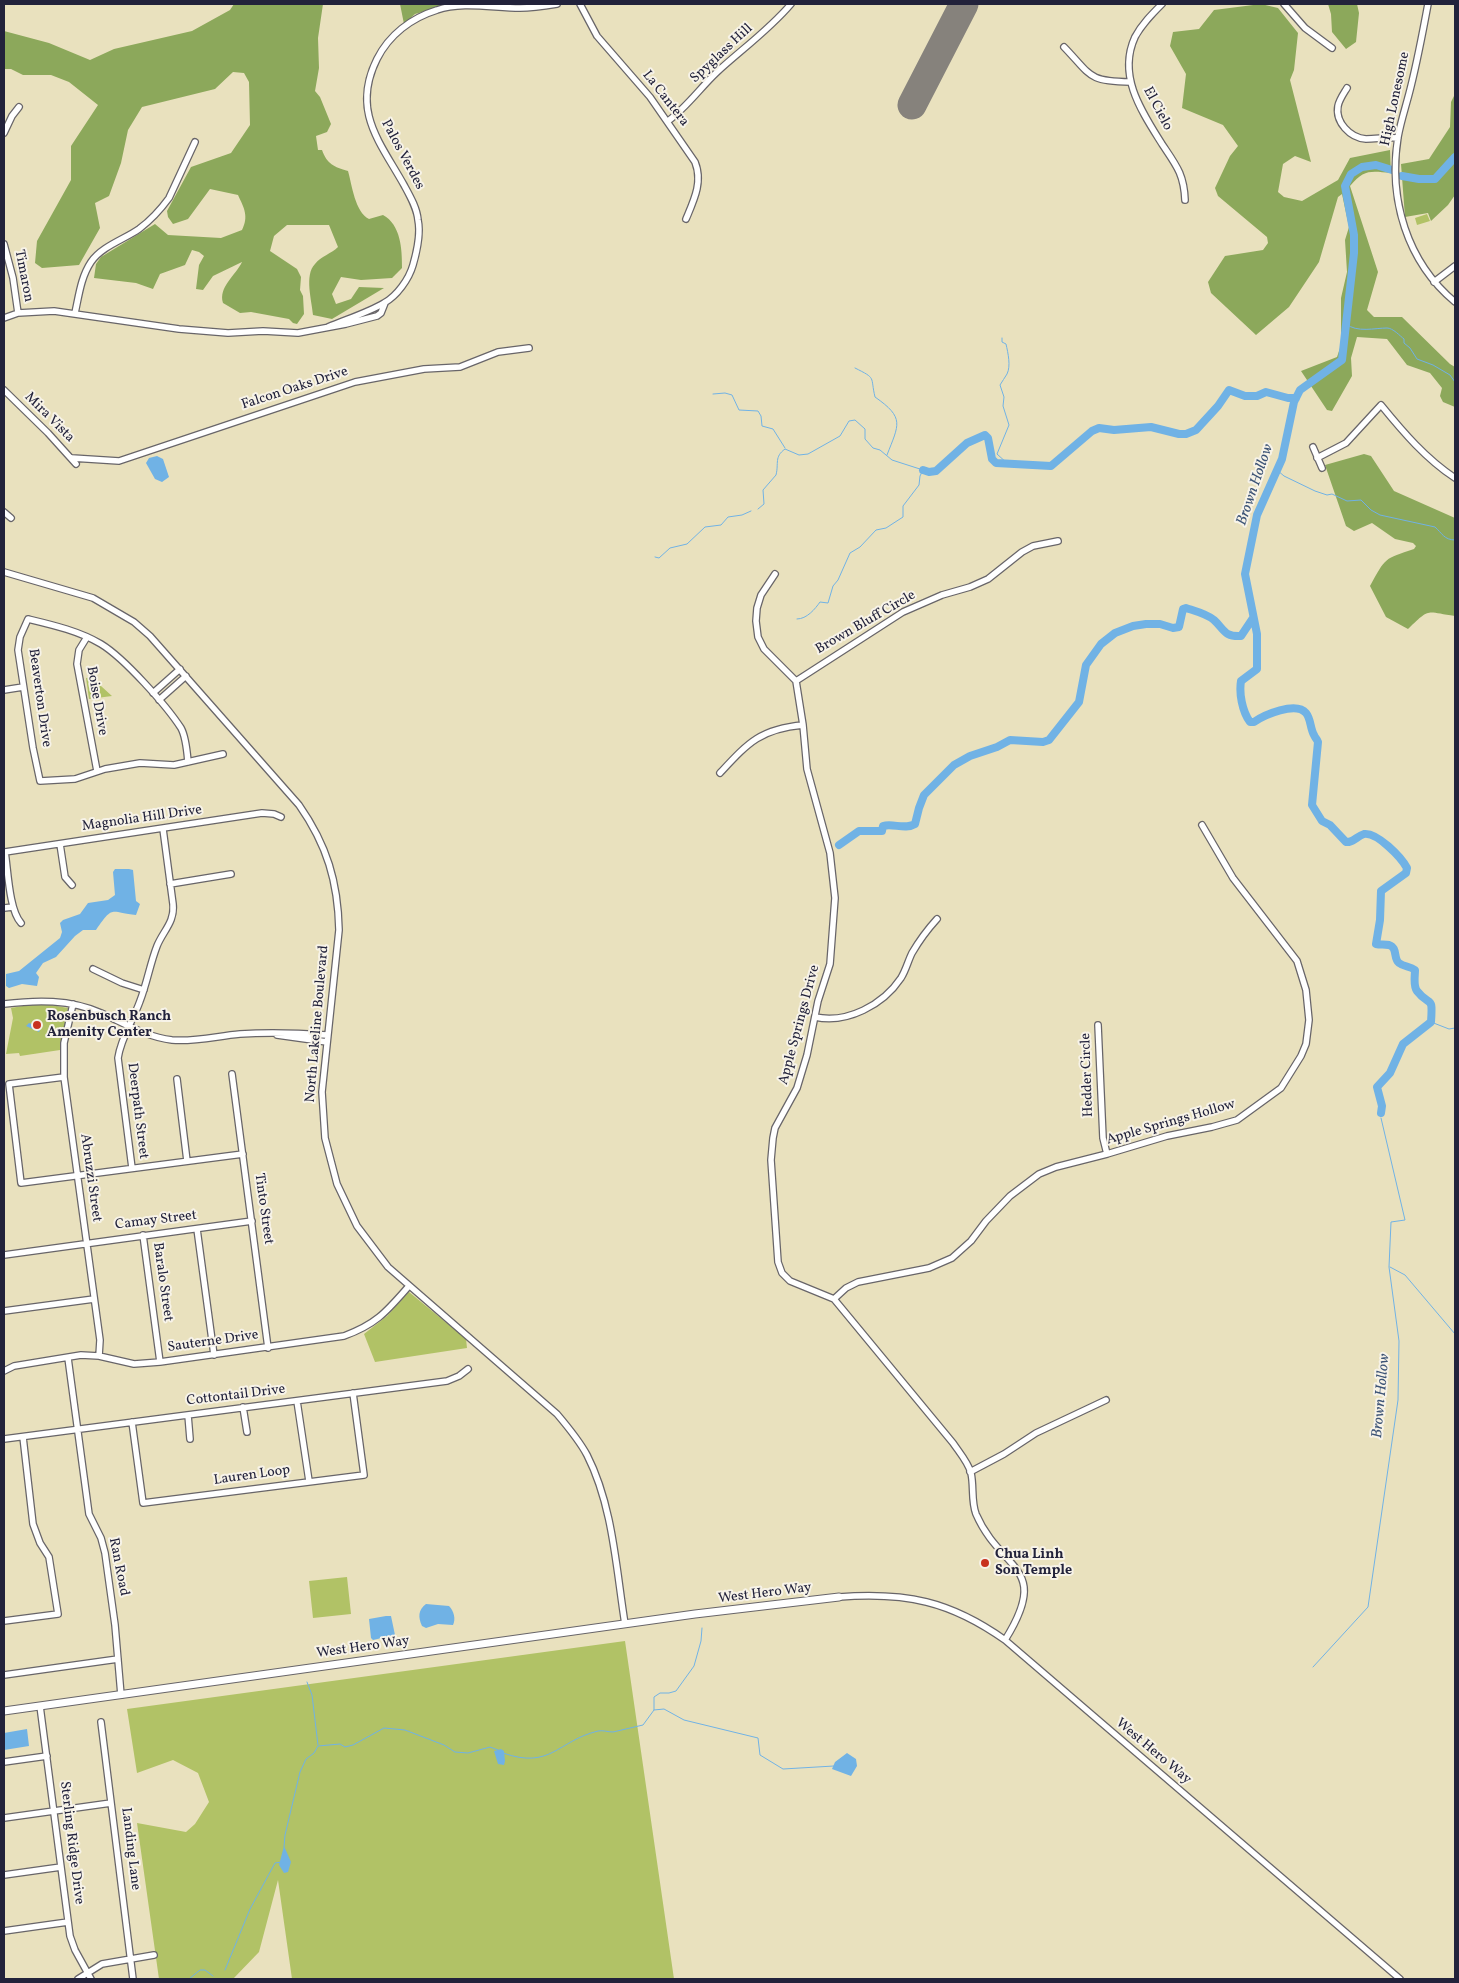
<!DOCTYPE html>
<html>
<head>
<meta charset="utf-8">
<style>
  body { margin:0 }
  #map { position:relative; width:1459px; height:1983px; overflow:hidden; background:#e9e1be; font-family:Vollkorn,serif }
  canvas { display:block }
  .frame { position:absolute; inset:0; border:5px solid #22223b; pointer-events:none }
</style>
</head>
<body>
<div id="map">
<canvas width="1459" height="1983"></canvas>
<div class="frame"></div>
</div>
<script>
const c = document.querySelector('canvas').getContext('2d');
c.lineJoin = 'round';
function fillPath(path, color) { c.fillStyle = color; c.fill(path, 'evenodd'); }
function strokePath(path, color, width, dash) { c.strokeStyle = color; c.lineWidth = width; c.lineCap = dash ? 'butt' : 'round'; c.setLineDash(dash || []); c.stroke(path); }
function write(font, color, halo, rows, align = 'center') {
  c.font = font + ' Vollkorn,serif'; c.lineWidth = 4; c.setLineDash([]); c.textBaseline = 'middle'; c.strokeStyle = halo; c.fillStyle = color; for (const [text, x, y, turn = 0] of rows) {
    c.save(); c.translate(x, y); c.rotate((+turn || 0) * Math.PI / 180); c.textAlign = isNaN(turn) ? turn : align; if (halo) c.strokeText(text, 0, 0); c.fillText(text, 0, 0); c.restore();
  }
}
fillPath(new Path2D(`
  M1427,214l3,7 -13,4 -2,-7z
  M91,677l21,19 -23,3 -3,-21z
  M28,1005h23l17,3 -8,42 -40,6 -1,-3 -13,1 7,-36 -2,-10z
  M409,1292l57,47 1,9 -92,14 -11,-28 23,-18z
  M347,1577l4,37 -38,4 -4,-37z
  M625,1641l49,338h-382l-14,-99 -19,72 -26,27h-74l-22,-156 49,9 9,-8 14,-22 -11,-29 -25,-13 -36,13 -10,-64z`), '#b1c266');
fillPath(new Path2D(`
  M234,4h89l-5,34 1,30 -4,23 5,6 11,27 -4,8 -11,4 2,14h4c5,14 12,17 26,21 4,14 7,41 21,48l14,-4c18,10 19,34 19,53l-10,10 -31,2 -20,-3 -9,17 4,10 15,-5 8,-12 25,1 -52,31 -19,-4c-1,-14 -9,-40 2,-51 6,-8 16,-10 23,-17l-9,-22h-42l-13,11 -4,15 27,18 4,8 -1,13 3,6 1,18 -7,10 -4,-1 -4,-4 -38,-7 -11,1 -17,-10c-5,-16 13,-28 19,-41l-29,14 -10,14 -7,-1 3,-24 5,-9 -5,-4 -7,-2 -7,15 -25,9 -7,15 -17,-6 -42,-5 2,-14 5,-7 54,-33 13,11 53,3 21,-8c7,-14 2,-22 -4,-35l-28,-6 -22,30 -15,5 -5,-7 -1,-6 24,-44 40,-14 19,-28 -1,-43 -5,-9 -11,-1 -18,17 -73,18 -14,23 -7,33 -12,33 -14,7 5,25 -21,37 -37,3 -7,-5 2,-22 34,-61v-34l27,-41 -29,-23 -18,-7h-28l-12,-6h-7v-38l45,12 41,17 24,-11 78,-18 38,-21z
  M400,4h51l-36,10 -11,10z
  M1261,4l17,4 20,25 -4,37 -4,10 21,82 -16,-6 -12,8 -5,28 6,5 18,4 36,-21 12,-22 40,-8 1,23c-20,-2 -27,-4 -41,13l28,86 -11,38 7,7h28l48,47 5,3v40l-12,-5 -3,-6 2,-8 -12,-15 -23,-8 -20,-26 -30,-2 -6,21 1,18 -20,35 -5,-1 -26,-39 36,-14 4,-12v-47l6,-26 -2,-32 4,-13 -7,-33 -4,3 -19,65 -30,45 -33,28 -45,-42 -3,-11 17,-26 38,-6 5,-7 -1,-6 -49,-41 -3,-8 15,-32 8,-10 -15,-21 -41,-17 4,-34 -16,-28 3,-14 26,-3 15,-19z
  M1328,4h29l2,9 -3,29 -10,7 -14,-17 -1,-18z
  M1455,94v101l-7,10 -17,16 -3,-8 -23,4 -4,-53 28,-5 21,-32 1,-25z
  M1364,454l7,2 23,35 61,27v98c-30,-4 -24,-9 -47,13l-22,-12 -16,-31c16,-29 14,-27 44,-37l2,-3 -3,-3 -18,-4 -23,-16 -18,8 -8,-5 -21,-61z`), '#8ca85b');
fillPath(new Path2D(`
  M157,456l6,3 6,18 -7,5 -7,-3 -9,-16 3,-5z
  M115,869h14l4,1 3,31 4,3 -4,11c-26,-2 -22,-11 -40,15h-13l-8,6 -19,21 -13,6 -7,10 3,4 -2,9 -15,-2 -13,4 -3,-2v-12l13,-3 41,-33 2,-6 -2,-9 3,-3 17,-6 8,-11 20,-3 7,-5 -2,-23z
  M40,1022l2,4 -3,6 -13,-6 3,-3 5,2z
  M426,1604l23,2c5,5 7,13 4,19l-15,-1 -12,4 -4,-2c-4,-9 -4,-16 4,-22z
  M386,1616h5l4,19 -22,5 -2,-2 -2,-19z
  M27,1729l2,17 -25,4v-17z
  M501,1749l3,2 1,10 -1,4 -6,-1 -4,-13z
  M847,1753l9,6 1,7 -6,10 -19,-7 3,-7z
  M284,1846l7,16 -3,10 -4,1 -5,-8z`), '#70b2e5');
strokePath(new Path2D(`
  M1346,324c11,9 29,4 41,4 6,0 13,8 17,11v4l6,5 7,11 16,6 17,10 5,7
  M1002,338v4l4,2c2,9 5,22 1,30 -2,4 -5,7 -7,11l4,12 -1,9 6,19 -12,29 11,10
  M855,368c22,11 15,8 20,29 30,21 24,27 12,58
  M713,394l12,-1 7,2 7,15 19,1 3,5 1,10 11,3 12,19
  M1277,470l7,6 31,15 12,4 5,-1 15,7 14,-1 10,10 9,5 55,12c7,6 9,13 20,13
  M758,509l6,-5 -1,-14 13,-15c3,-12 -2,-18 9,-26l14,6 9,-1 32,-18 9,-15 6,-1 10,9v10l8,9 7,2 12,10 31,10 -3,6 -1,9 -16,21v11l-17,11 -10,2 -16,17 -10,6 -12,27 -5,6 -5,17 -8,-1c-5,7 -13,17 -23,17
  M655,557l4,1 11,-10 17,-4 18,-17 16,-2 7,-8 14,-2 9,-4
  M1431,1022l18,7 6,-1
  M1390,1267l15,8 50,59
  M1313,1667l55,-60 30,-207 1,-59 -10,-74 2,-45 14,-2 -24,-102
  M307,1682l5,13 6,50
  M654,1710l10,-1 20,11 74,18 2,17 23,14 51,-3
  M503,1753c48,17 54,-12 95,-22 5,-1 10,1 15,1 10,-2 20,-5 30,-7l11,-15v-13l6,-4h9l7,-2 18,-25 7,-25 1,-13
  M284,1847l1,-12 15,-63 6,-13 8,-6 4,-7 22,-2 5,3 8,-2 31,-17 21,2 39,15 11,7 13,1 22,-6 8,3
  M225,1970l25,-61 25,-46 7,-1
  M189,1979l11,-9h5l8,6`), '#70b2e5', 1);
strokePath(new Path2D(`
  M1402,176l17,3h16l20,-22
  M923,470l6,2 7,-1 31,-28 18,-8 3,3 4,21 4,4 55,3 41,-35 7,-3 15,2 37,-3 28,7h7l10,-4 22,-24 11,-16 16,6h12l9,-4 22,6h8
  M839,845l20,-14h23l1,-5c10,-3 22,4 32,-2l4,-16 5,-13 30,-30 16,-9 27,-9 13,-7 33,2 6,-2 30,-38 7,-37 15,-21 14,-11 18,-7 13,-2h14l13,4 6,-1 4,-18 3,-1c9,3 21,6 28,12 10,9 10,17 27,16l12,-18
  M1381,1113l1,-7 -5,-19 13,-14 13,-29 28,-22c2,-29 -1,-14 -14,-31 -4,-5 -2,-15 -2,-21 -5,-4 -11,-3 -16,-7 -6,-5 -1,-15 -10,-18 -4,-1 -9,0 -13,-1l4,-24 1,-29 25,-18 1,-5c-6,-11 -30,-36 -43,-34 -7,2 -11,9 -18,8l-16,-17 -8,-4 -10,-16 6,-63c-1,-3 -3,-4 -4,-7 -4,-7 -3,-16 -8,-22 -10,-12 -42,2 -52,9h-4c-8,-11 -11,-29 -9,-41l16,-12v-35l-12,-60 12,-59 25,-56 12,-57 6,-12 42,-30 12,-107v-18l-9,-49 6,-12 11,-7 14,-2 16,5`), '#70b2e5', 8);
strokePath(new Path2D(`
  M912,105l52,-101`), '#86827c', 29);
const minor = new Path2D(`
  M580,4l17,32 53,61 45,65c8,20 -1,38 -9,57
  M1162,4c-10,10 -20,20 -27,33 -18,39 7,75 27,107 14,21 22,30 23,56
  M1284,4l21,24 27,20
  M1428,4c-5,27 -10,54 -17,82 -4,17 -10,34 -13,51 -10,62 9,125 57,165
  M1064,47c28,29 23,34 66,35
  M1347,88c-3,5 -8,12 -9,18 -3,16 12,32 28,33 11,0 21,-2 32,-1
  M668,121c19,-14 32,-33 49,-49 25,-23 52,-42 74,-68
  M4,133l8,-17 7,-9
  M4,244l9,34 5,35
  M1434,282l21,-16
  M75,313c4,-18 6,-36 16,-51 11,-16 34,-23 48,-33 12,-9 22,-20 30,-31l26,-56
  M4,318l14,-5 36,-2 125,18 49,4 35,-2 35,2 48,-9 31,-8 4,-3 4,-10
  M328,327c19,-8 39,-14 56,-24 13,-7 25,-24 29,-38 4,-14 8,-31 5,-45 -1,-12 -8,-24 -14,-35 -24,-43 -53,-74 -27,-126 12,-24 34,-41 60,-49 25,-9 56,-2 83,-2 12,0 25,-2 37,-4
  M4,390l44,43 28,31
  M1313,447l9,21
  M72,458l47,3 236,-79 69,-13 36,-2 38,-15 31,-4
  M1317,458l29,-15 35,-38c22,27 45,54 74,73
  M4,512l7,6
  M4,572l89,26 41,24 16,14 149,169c28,40 39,77 40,125l-17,162 3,46 12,46 20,42 31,41 169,147c11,13 22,26 30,41 26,51 29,113 38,169
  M775,574l-14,21 -4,13 -1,13 2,16 6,12 32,32 7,44 4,44 23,84 5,45 -5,66 -12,37 -11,54 -10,33 -22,40 -2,10 -2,22 7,102 4,11 8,8 44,18 119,144c6,9 15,19 18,30 3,13 0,28 5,41 25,58 76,51 29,126
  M87,637l-8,13 -2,14 20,107
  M796,681l107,-69 39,-17 28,-8 18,-8 34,-27 11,-6 25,-5
  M4,690l19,-3
  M153,693l27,-24
  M159,700l27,-24
  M188,762c-1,-11 -2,-25 -7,-34 -15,-23 -57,-70 -80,-84 -22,-13 -48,-19 -73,-25l-8,18 -2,13 15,98 7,33 35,-2 30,-10 35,-6 34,2 49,-11
  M720,773c28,-30 40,-44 83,-48
  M60,844l5,33 7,8
  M170,884l61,-10
  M4,908l9,-1
  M21,923c-12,-13 -13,-53 -16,-71l257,-39 12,1 7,3
  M93,969l29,14 22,7
  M4,1004c32,-4 66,-5 97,9 23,10 45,24 71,27 23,2 45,-4 68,-6 29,-2 58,-1 87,1
  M73,1004l-9,39v34l36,263 -1,16
  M815,1017c32,7 68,-12 86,-39 5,-8 7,-17 11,-25 7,-12 15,-23 25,-34
  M1098,1025l5,113 4,16
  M277,1035l50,7
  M232,1074l36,274
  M64,1077l-55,7 12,99 222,-29
  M177,1079l10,82
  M132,1168l-14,-110c3,-21 15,-37 22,-57 7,-18 10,-37 17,-55 6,-15 18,-24 16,-42l-10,-75
  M197,1229l17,126
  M143,1235l17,127
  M4,1255l248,-34
  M834,1299l12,-11 12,-6 71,-14 23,-10 19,-17 15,-20 24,-25 29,-22 17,-7 51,-13 60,-18 45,-9 25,-7 44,-32 20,-32 5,-12 3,-24 -3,-30 -9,-29 -64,-83 -31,-53
  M4,1311l90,-12
  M68,1358l21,156 12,24 4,15 10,72 6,70
  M4,1371l10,-5 67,-11 18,1 35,8 26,-2 184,-26c33,-12 43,-25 65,-50
  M297,1401l12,80
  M243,1407l4,25
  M188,1415l2,24
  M132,1422l11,81 221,-28 -11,-82
  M4,1439l443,-58 12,-5 9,-7
  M970,1472l34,-18 32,-21 70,-33
  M839,1597c67,-5 111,4 166,43l395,339
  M4,1621l54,-7 -9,-57 -9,-14 -7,-19 -10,-87
  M4,1675l114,-16
  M40,1706l30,230 5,14 16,29
  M101,1722l32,257
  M4,1762l43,-6
  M4,1818l107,-15
  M4,1875l57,-8
  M4,1931l64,-9
  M78,1979l24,-15 52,-9`);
const major = new Path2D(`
  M4,1711l691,-97 144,-17`);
strokePath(minor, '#686569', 8);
strokePath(major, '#686569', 9);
strokePath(minor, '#fff', 5.5);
strokePath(major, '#fff', 7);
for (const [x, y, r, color] of [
  [37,1025,5,"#c8321e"],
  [985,1563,5,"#c8321e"]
]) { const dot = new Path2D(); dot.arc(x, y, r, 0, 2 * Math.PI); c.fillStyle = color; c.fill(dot); strokePath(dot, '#f7f3e8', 2); }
write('14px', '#22223b', '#f7f3e8', [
  ["Spyglass Hill",722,54,-43],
  ["La Cantera",665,99,52],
  ["High Lonesome",1396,99,-78],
  ["El Cielo",1157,109,62],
  ["Palos Verdes",402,155,62],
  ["Timaron",23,276,79],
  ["Falcon Oaks Drive",295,389,-18],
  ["Mira Vista",49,418,45],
  ["Brown Bluff Circle",866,623,-30],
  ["Beaverton Drive",39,698,82],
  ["Boise Drive",96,701,80],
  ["Magnolia Hill Drive",142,819,-8],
  ["North Lakeline Boulevard",318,1024,-85],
  ["Apple Springs Drive",800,1025,-75],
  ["Hedder Circle",1088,1075,-92],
  ["Deerpath Street",137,1111,83],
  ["Apple Springs Hollow",1171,1123,-16],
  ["Abruzzi Street",90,1178,82],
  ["Tinto Street",263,1209,82],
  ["Camay Street",156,1221,-7],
  ["Baralo Street",162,1282,82],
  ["Sauterne Drive",213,1342,-8],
  ["Cottontail Drive",236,1396,-7],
  ["Lauren Loop",252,1476,-8],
  ["Ran Road",118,1567,79],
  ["West Hero Way",765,1594,-7],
  ["West Hero Way",363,1648,-8],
  ["West Hero Way",1153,1752,40],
  ["Sterling Ridge Drive",71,1843,83],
  ["Landing Lane",130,1849,83]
]);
write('bold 14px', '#22223b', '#f7f3e8', [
  ["Rosenbusch Ranch",47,1017],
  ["Amenity Center",47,1033],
  ["Chua Linh",995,1555],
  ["Son Temple",995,1571]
], 'left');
write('italic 15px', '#3d5476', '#f7f3e8', [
  ["Brown Hollow",1256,485,-71],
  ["Brown Hollow",1382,1396,-85]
]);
</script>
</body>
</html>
